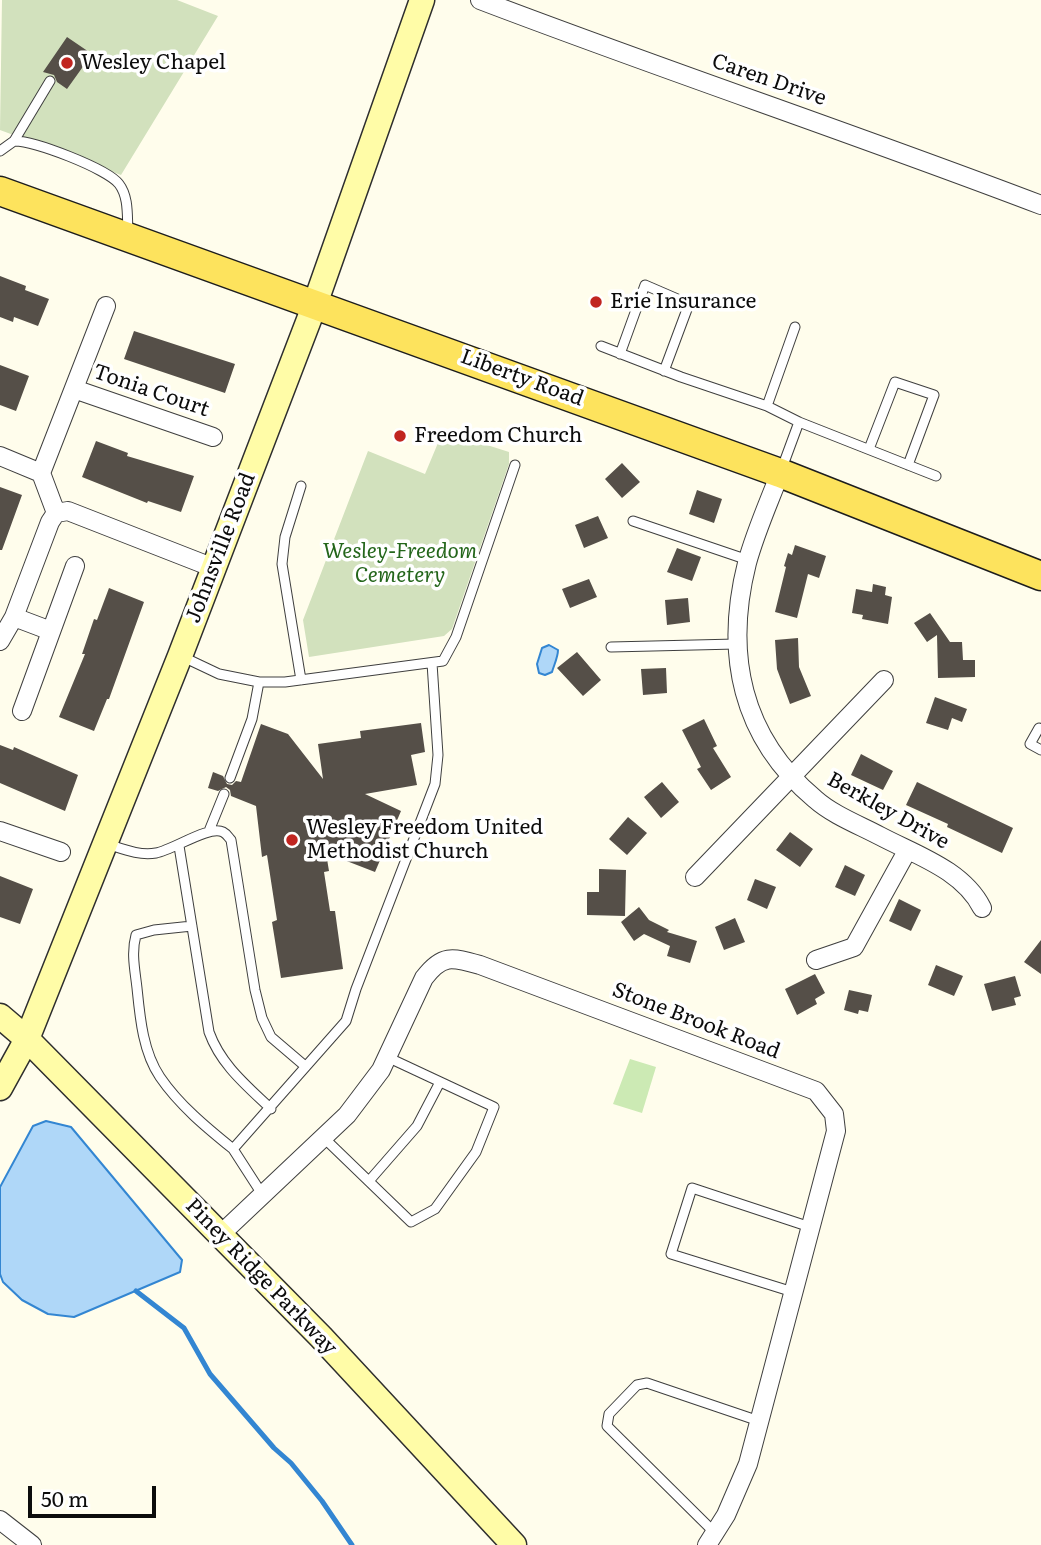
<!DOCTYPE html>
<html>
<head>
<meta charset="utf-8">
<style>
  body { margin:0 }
  #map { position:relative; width:1041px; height:1545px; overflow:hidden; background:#fffdec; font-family:Literata,serif }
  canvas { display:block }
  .scale { position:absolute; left:28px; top:1486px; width:128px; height:32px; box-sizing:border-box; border:4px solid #0c0c0c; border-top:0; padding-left:9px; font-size:21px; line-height:24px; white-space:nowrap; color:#0c0c0c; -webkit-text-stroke:5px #fff; paint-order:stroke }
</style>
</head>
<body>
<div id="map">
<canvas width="1041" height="1545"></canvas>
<div class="scale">50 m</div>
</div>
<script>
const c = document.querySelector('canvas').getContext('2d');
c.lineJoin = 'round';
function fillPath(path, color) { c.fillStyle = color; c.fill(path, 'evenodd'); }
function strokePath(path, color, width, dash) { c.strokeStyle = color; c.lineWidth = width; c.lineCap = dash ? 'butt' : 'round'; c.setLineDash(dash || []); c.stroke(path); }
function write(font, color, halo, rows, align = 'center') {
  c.font = font + ' Literata,serif'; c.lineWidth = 7; c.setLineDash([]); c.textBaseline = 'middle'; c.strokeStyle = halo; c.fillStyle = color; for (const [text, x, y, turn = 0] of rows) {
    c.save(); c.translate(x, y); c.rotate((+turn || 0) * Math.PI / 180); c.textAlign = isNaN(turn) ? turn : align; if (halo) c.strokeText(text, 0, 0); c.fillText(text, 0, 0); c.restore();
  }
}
fillPath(new Path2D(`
  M630,1059l26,8 -14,46 -29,-9z`), '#cceab4');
fillPath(new Path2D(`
  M2,0h175l41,16 -97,159 -121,-45z
  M443,431l66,21v12l-57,165 -8,7 -135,21 -6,-37 65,-169 57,23z`), '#d2e1bd');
const water = new Path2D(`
  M549,645l9,5c0,7 -4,15 -6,22l-7,3 -6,-2 -2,-9 5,-16z
  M46,1121l25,6 111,133 -2,12 -106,45 -26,-3 -26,-14 -19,-18 -3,-8v-87l33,-61z`);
fillPath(water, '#afd7f8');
strokePath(water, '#3386d2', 2);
strokePath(new Path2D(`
  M136,1291l48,37 26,46 64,74 17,15 31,38 30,44`), '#3386d2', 5);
fillPath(new Path2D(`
  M67,37l25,17 -25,35 -10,-7 -3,-7 -11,-3z
  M0,276l26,10 -1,4 24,9 -11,27 -24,-9 -1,5 -13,-5z
  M134,331l101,33 -10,29 -101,-34z
  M0,365l29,11 -13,35 -16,-6z
  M96,441l32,12 -1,3 67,20 -13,36 -33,-11 -1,2 -65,-26z
  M622,463l18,19 -18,16 -17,-19z
  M0,487l22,8 -20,55h-2z
  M697,490l25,9 -8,24 -25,-9z
  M598,516l10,22 -24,10 -9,-23z
  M795,545l31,11 -7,22 -11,-4 -11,44 -22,-6 11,-45 -2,-1 4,-13 4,2z
  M677,548l24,9 -9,24 -25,-9z
  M589,579l8,18 -27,11 -8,-19z
  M873,584l13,3 -1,8 7,2 -4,27 -26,-5 1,-4 -11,-2 4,-24 16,3z
  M109,588l35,14 -35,97h-2l-13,32 -35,-14 26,-63h-3l12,-35 3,1z
  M688,598l2,24 -23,3 -2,-25z
  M930,613l20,29h12l1,18h12v17l-37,1 -1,-43 -10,7 -13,-19z
  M798,638l1,29 12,29 -21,8 -13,-35 -2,-29z
  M577,652l24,28 -18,16 -26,-28z
  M666,668l1,25 -24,2 -2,-26z
  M935,697l32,12 -5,13 -10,-4 -4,12 -22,-7z
  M704,719l13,27 -4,2 18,29 -20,13 -14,-21 4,-2 -19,-37z
  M421,723l4,29 -14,3 6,30 -52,9 36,17 -26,61 -49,-19 3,18 -5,1 6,39h5l8,58 -62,9 -9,-56 5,-2 -10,-65 -5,2 -6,-51 -25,-10 -1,-6 -4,-3 -8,4 -10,-3 5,-16 10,4 4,8 5,1 4,-4 5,1 20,-58 27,10 35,45 -5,-35 43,-6 -1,-7z
  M0,745l13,5 1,-3 64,28 -13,36 -65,-28z
  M861,754l32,17 -10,19 -32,-15z
  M662,782l17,20 -18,16 -17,-21z
  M917,782l96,46 -11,25 -55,-26 1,-3 -42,-19z
  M628,817l19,16 -20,22 -18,-16z
  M790,832l23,17 -13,18 -24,-17z
  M845,865l20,10 -10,21 -20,-9z
  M599,869l27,1 -1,46 -38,-1v-23h12z
  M0,876l33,13 -13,35 -20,-7z
  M755,879l21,8 -9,22 -20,-9z
  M899,899l22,11 -10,21 -22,-10z
  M639,907l10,13 20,10 -2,2 30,9 -7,22 -23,-7 3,-10 -26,-12 -10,7 -13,-19z
  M735,918l10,24 -21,8 -9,-23z
  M1041,940v34l-17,-12z
  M936,965l27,11 -9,20 -26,-11z
  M815,974l10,19 -10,6 2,5 -20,11 -12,-26z
  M1015,976l6,20 -7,2 2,7 -24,6 -8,-27z
  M849,990l23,5 -4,17 -9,-2 -1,4 -14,-4z`), '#554f48');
const lane = new Path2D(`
  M14,141c19,-1 94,28 105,43 10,13 8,32 9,48
  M0,151l14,-10 36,-60
  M601,346l80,31 86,29 32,16 137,54
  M620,354l25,-69 44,19 -25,67
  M767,406l28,-79
  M869,449l26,-67 39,13 -26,70
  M782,468l17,-46
  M301,486l-16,51 -3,27 19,116
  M633,521l115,39
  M611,647l125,-3
  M181,656l38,18 40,8h26l158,-21 13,-24 59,-172
  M1039,728l-9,16 11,6
  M230,778l22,-59 7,-37
  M209,831l15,-37
  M107,844c16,5 32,12 49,9 17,-3 53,-28 67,-21 4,2 6,6 8,8l24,150 7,28 9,19 34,29
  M179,846l30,186c12,33 37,53 62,77
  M192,926l-38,4 -18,5c-5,18 -1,35 1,53 3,30 6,64 23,89 19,28 47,51 73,72
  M323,1137l88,85 24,-13 41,-57 18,-45 -107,-50
  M369,1181l48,-55 23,-44
  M262,1194l-29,-45 113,-128 10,-32 79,-205 3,-29 -6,-92
  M793,1292l-122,-38 21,-66 118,39
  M715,1533l-108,-107 2,-12 28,-29 10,-2 112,38`);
const street = new Path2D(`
  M480,0c186,71 375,134 561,205
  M74,389l139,48
  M0,456l41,17
  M780,473c-11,29 -25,60 -33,90 -23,91 -6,174 68,236 18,16 44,26 65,37 36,19 83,34 102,72
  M56,513l-15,-40 65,-167
  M14,617l37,14
  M0,641l14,-24 36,-95 6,-9 12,-2 146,57
  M22,711l53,-145
  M0,831l61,21
  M695,877l189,-197
  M816,960l38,-13 53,-96
  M220,1235l127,-120 34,-45 43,-92c18,-24 28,-21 56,-13l336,126 18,23 2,17 -88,333 -22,51 -19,30
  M0,1520l32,25`);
const secondary = new Path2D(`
  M0,1016l27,23 294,298 193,208
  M0,1088l27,-49 153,-383 135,-352 107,-304`);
const primary = new Path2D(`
  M0,191l780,282 261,103`);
strokePath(lane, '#3f3f3f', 11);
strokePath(street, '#3f3f3f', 20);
strokePath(secondary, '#2e2e2e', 27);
strokePath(primary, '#1d1d1d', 31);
strokePath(lane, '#fff', 9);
strokePath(street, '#fff', 18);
strokePath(secondary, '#fffca7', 24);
strokePath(primary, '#fde35d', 28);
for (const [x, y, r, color] of [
  [67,63,7,"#c12520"],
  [596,302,7,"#c12520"],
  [400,436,7,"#c12520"],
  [292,840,7,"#c12520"]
]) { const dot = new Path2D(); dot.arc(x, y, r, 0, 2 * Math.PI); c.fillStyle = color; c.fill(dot); strokePath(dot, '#fff', 2.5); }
write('21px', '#0c0c0c', '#fff', [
  ["Wesley Chapel",81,63],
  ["Erie Insurance",610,302],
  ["Freedom Church",414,436],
  ["Wesley Freedom United",306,828],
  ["Methodist Church",306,852]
], 'left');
write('21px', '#0c0c0c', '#fff', [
  ["Caren Drive",769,80,19],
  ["Liberty Road",522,378,20],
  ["Tonia Court",151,391,19],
  ["Johnsville Road",221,548,-69],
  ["Berkley Drive",888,811,29],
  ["Stone Brook Road",696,1021,21],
  ["Piney Ridge Parkway",261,1277,46]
]);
write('italic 21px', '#24661b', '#fff', [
  ["Wesley-Freedom",400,552],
  ["Cemetery",400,576]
]);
</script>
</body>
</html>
